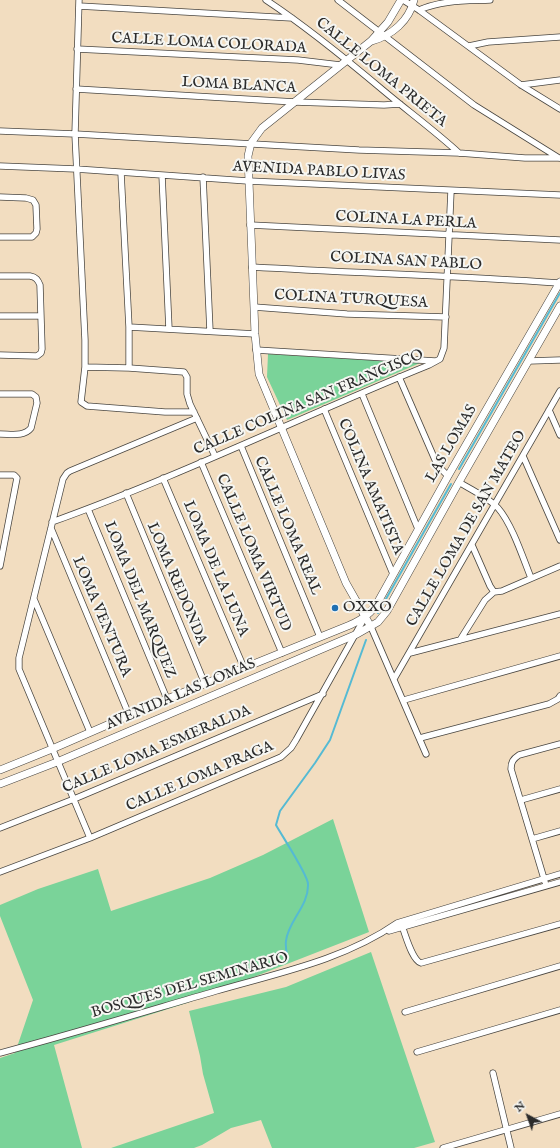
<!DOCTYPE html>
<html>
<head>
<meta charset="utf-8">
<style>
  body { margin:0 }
  #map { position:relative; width:560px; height:1148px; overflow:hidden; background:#f2ddc0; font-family:"IM FELL English",serif }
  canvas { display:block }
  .north { position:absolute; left:508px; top:1096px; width:40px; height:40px; -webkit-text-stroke:3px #f6f6f2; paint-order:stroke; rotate:319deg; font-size:11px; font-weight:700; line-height:16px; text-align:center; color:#2b2b2b }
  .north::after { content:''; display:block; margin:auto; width:14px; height:18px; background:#2b2b2b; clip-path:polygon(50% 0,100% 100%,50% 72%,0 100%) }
</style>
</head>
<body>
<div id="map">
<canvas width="560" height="1148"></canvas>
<div class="north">N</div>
</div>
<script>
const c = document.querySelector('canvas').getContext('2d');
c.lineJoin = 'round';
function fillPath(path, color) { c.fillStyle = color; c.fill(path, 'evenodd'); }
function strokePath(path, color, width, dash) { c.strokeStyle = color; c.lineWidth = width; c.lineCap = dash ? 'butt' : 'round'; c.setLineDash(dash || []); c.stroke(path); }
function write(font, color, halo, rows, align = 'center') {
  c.font = font + ' "IM FELL English",serif'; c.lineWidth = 4; c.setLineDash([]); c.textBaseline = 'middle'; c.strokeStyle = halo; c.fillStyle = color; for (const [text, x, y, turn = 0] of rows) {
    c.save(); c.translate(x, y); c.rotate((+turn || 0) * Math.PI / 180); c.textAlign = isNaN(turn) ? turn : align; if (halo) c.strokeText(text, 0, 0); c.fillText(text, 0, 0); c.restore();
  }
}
fillPath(new Path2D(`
  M268,354l152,9 -133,57 -20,-43z
  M333,819l36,113 -182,71 -133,42 28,103h-82v-90l15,-5 18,-53 -33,-84v-11l38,-16 60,-20 13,42 99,-33 53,-23z
  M371,952l64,190 -21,6h-142l-11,-28 -30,8 -29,17 -8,3h-83l103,-35 -11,-39 -3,-18 -11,-45 97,-24z`), '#7ad399');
strokePath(new Path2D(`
  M459,469l101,-176
  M378,613l73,-129
  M288,960c-1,-6 -3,-13 -2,-19 2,-20 23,-35 22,-57 0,-9 -26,-48 -32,-59l4,-14 35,-48 15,-23 36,-100`), '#55bad3', 2);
const minor = new Path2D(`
  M79,0l-4,134 10,206v27l-4,35 6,4 78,6h29
  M266,0c41,27 80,59 118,91 25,21 51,40 75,62
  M338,0l136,105 85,53
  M403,0l16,10 102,75 39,24
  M79,6l213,12
  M419,10c23,-10 47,-9 71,-10
  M469,46l19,-4 72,-5
  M77,49l221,11 42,5
  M521,85l39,-5
  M76,89l219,13 89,3 16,-1
  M0,131l75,3 284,16 100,3 66,5h34
  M0,166l76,3 172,12 312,14
  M121,173l8,154v41
  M162,175l7,154
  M203,177l7,154
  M0,197l26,1 7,2 3,5 1,24 -1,4 -4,4h-32
  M250,225l310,15
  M252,267c103,6 205,9 307,16
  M0,276h30c6,1 8,4 10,9l2,64 -1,4 -4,3 -37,-1
  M254,307l93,7 99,3
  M0,316h41
  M129,327l126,7
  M256,350l179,11
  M529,361l31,-1
  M85,367l44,1 55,4 3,5v17l3,10 25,52
  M399,377l37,85 3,5 9,9
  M0,394h32l4,3 1,6 -6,25c-7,9 -20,6 -31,6
  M362,394l56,135
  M324,409l69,165
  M549,410l11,25
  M241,446l79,191
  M523,456l37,84
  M201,462l81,191
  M0,475h14l3,3 -17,88
  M163,478l81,190
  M459,482c12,8 29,15 39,26 14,16 25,50 33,70
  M126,493l79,191
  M88,509l79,190
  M52,522c128,-46 251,-106 377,-157l11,-6 4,-11 7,-157
  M51,528l78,187
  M472,545l18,41 4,6
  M494,592l8,-1 58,-25
  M34,599l56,133
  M371,627l55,127
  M460,640l25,-40 9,-8
  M410,653l150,-39
  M394,679l166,-288
  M404,700l156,-44
  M420,738l129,-34 9,-5 2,-3
  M521,800l39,-11
  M0,828l74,-29 249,-105
  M90,838l-71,-169v-11l44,-179 4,-6 3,-2 127,-53
  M532,839l28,-8
  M0,872l90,-34 191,-81 10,-9 5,-8 69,-123
  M545,882l-34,-113c0,-7 2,-10 8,-14l41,-11
  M402,926c4,10 10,34 19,37l139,-39
  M389,931l171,-49
  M405,1012l155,-46
  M417,1052l143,-42
  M0,1053c72,-19 144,-41 216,-62 62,-18 128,-31 181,-68l163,-49
  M493,1073l18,75
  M443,1148l117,-34`);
const tertiary = new Path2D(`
  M372,41c20,-6 37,-20 42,-41
  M371,627l-25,-44 -87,-209 -4,-40 -7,-178 3,-13 11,-15 109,-87 17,-19 13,-22
  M0,770l52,-21 115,-50 183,-74c13,-6 22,-12 29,-25l69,-124 112,-194
  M0,784l57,-22 300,-128 21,-12 9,-11 72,-129 101,-176`);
strokePath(minor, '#494641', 7);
strokePath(tertiary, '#494641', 8);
strokePath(minor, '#fff', 5.5);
strokePath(tertiary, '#fff', 7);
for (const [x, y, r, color] of [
  [335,608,4,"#1f6fb2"]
]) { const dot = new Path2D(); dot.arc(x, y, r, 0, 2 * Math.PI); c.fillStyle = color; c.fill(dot); strokePath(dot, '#f6f6f2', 1.5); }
write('15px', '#2b2b2b', '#f6f6f2', [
  ["CALLE LOMA COLORADA",209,44,3],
  ["CALLE LOMA PRIETA",381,73,39],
  ["LOMA BLANCA",239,86,3],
  ["AVENIDA PABLO LIVAS",319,172,3],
  ["COLINA LA PERLA",406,221,3],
  ["COLINA SAN PABLO",406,262,3],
  ["COLINA TURQUESA",351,300,3],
  ["CALLE COLINA SAN FRANCISCO",309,403,-23],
  ["LAS LOMAS",452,444,-60],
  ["COLINA AMATISTA",370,487,67],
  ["CALLE LOMA REAL",287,526,67],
  ["CALLE LOMA DE SAN MATEO",467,529,-60],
  ["CALLE LOMA VIRTUD",253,553,67],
  ["LOMA DE LA LUNA",215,569,67],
  ["LOMA REDONDA",176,584,67],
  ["LOMA DEL MARQUEZ",139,600,68],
  ["LOMA VENTURA",101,617,67],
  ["AVENIDA LAS LOMAS",181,695,-23],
  ["CALLE LOMA ESMERALDA",157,750,-23],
  ["CALLE LOMA PRAGA",200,777,-23],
  ["BOSQUES DEL SEMINARIO",190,986,-16]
]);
write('15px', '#2b2b2b', '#f6f6f2', [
  ["OXXO",343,608]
], 'left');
</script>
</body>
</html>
